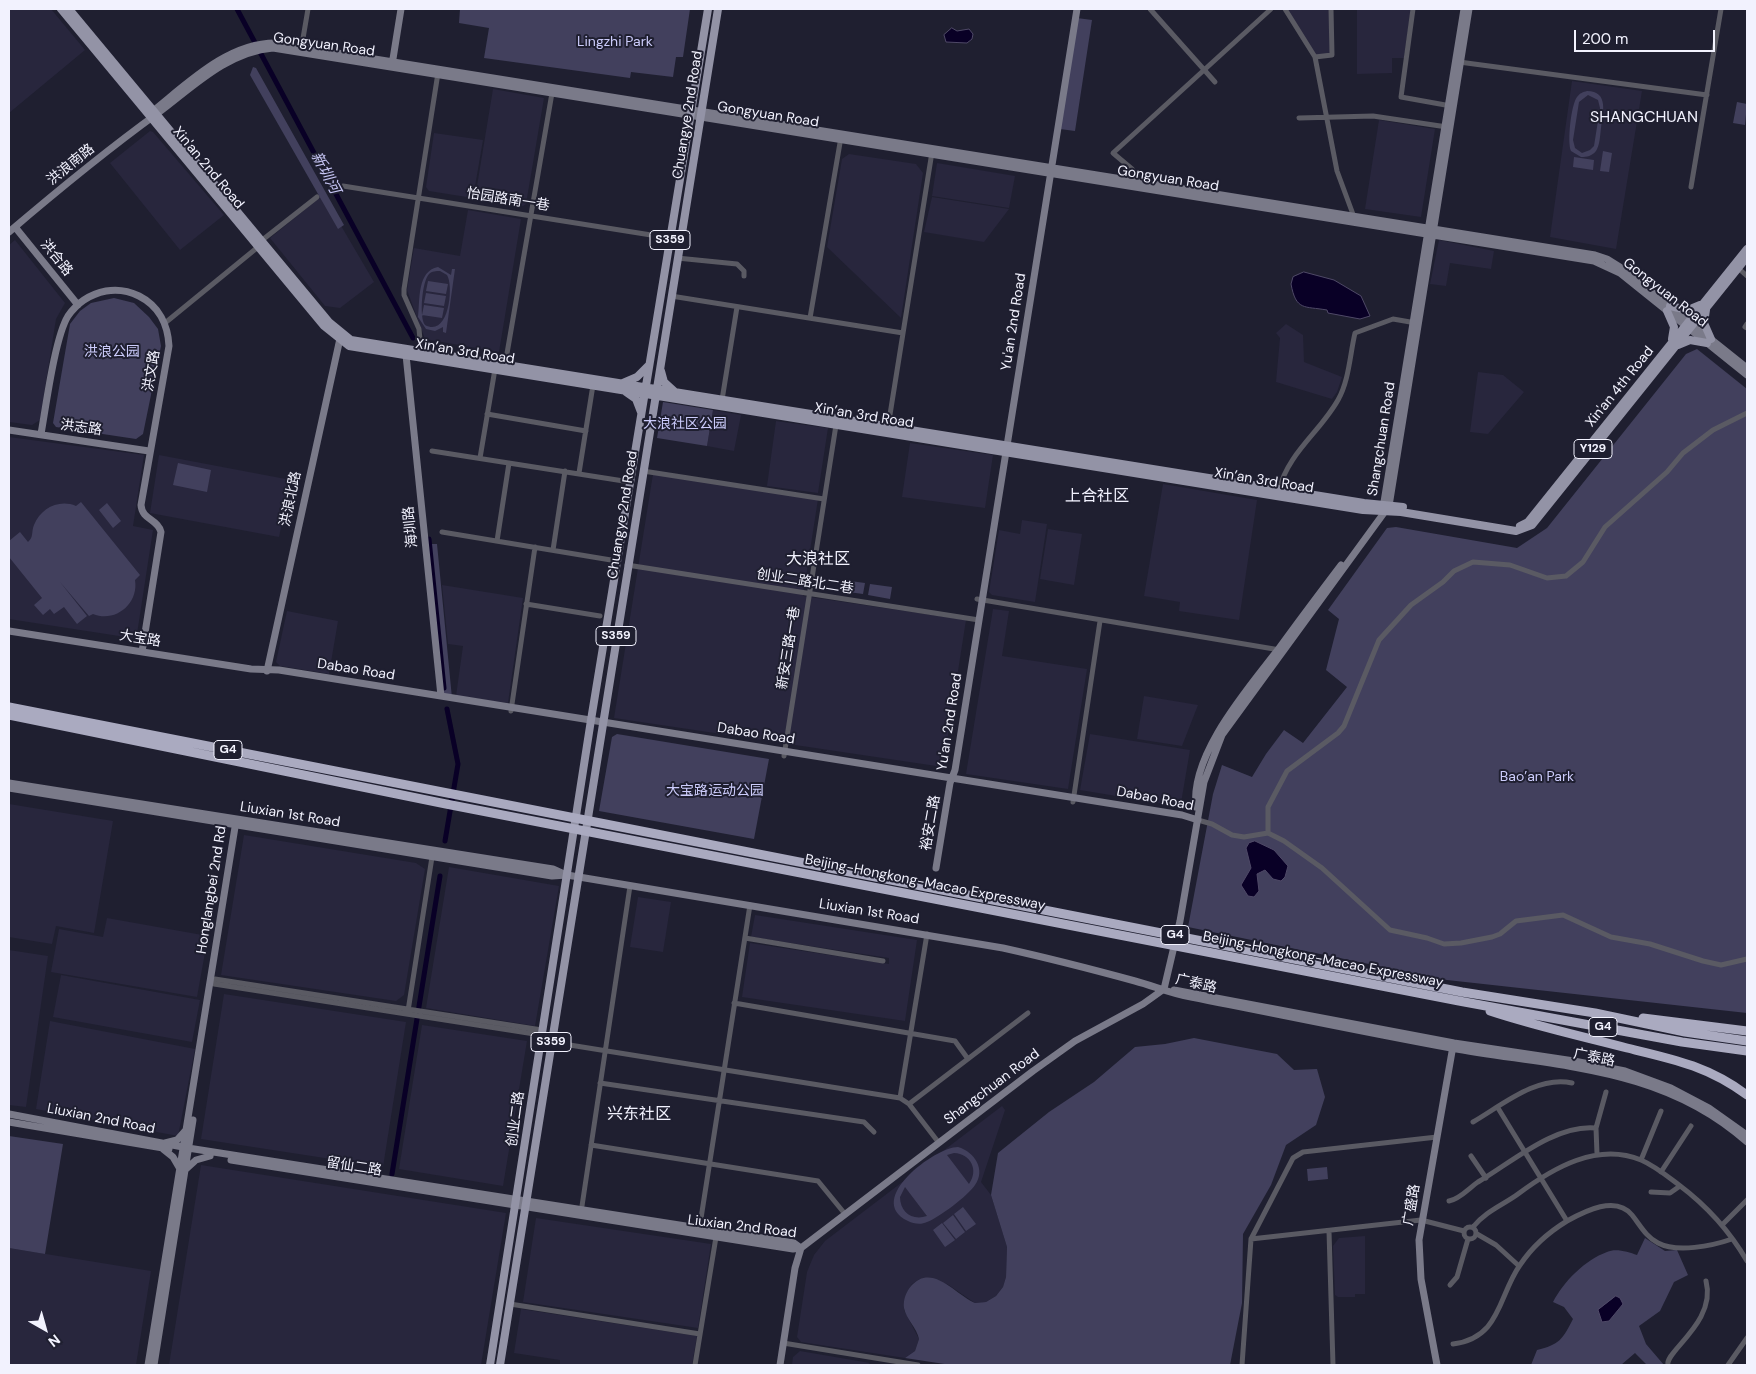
<!DOCTYPE html>
<html>
<head>
<meta charset="utf-8">
<style>
  body { margin:0 }
  #map { position:relative; width:1756px; height:1374px; overflow:hidden; background:#1f1f30; font-family:"DM Sans",sans-serif }
  canvas { display:block }
  .frame { position:absolute; inset:0; border:10px solid #f2f2fe; pointer-events:none }
  .north { position:absolute; left:20px; top:1304px; width:50px; height:50px; -webkit-text-stroke:4px #1f1f30; paint-order:stroke; rotate:142deg; font-size:14px; font-weight:700; line-height:20px; text-align:center; color:#f2f2fe }
  .north::after { content:''; display:block; margin:auto; width:18px; height:22px; background:#f2f2fe; clip-path:polygon(50% 0,100% 100%,50% 72%,0 100%) }
  .scale { position:absolute; left:1574px; top:30px; width:141px; height:22px; box-sizing:border-box; border:2px solid #f2f2fe; border-top:0; padding-left:6px; font-size:15px; line-height:18px; white-space:nowrap; color:#f2f2fe; -webkit-text-stroke:4px #1f1f30; paint-order:stroke }
</style>
</head>
<body>
<div id="map">
<canvas width="1756" height="1374"></canvas>
<div class="frame"></div>
<div class="north">N</div>
<div class="scale">200 m</div>
</div>
<script>
const c = document.querySelector('canvas').getContext('2d');
c.lineJoin = 'round';
function fillPath(path, color) { c.fillStyle = color; c.fill(path, 'evenodd'); }
function strokePath(path, color, width, dash) { c.strokeStyle = color; c.lineWidth = width; c.lineCap = dash ? 'butt' : 'round'; c.setLineDash(dash || []); c.stroke(path); }
function write(font, color, halo, rows, align = 'center') {
  c.font = font + ' "DM Sans","Noto Sans SC",sans-serif'; c.lineWidth = 4; c.setLineDash([]); c.textBaseline = 'middle'; c.strokeStyle = halo; c.fillStyle = color; for (const [text, x, y, turn = 0] of rows) {
    c.save(); c.translate(x, y); c.rotate((+turn || 0) * Math.PI / 180); c.textAlign = isNaN(turn) ? turn : align; if (halo) c.strokeText(text, 0, 0); c.fillText(text, 0, 0); c.restore();
  }
}
fillPath(new Path2D(`
  M9,9h42l34,41 -76,63z
  M1287,9h42l1,45 -14,2z
  M1357,9h54l-7,49h-12v15l-35,1z
  M1572,81l70,10 -26,158 -66,-12z
  M493,89l51,9 -18,106 -3,2 -48,-8z
  M1379,120l56,9 -14,88 -56,-8z
  M150,131l3,1 71,83 -44,35 -70,-87z
  M434,133l49,7 -10,58 -44,-7 -3,-4z
  M849,154l67,10 7,9 -22,145 -74,-71 15,-88z
  M937,163l78,13 -6,32 -77,-12z
  M323,195l51,87 -34,26 -15,-2 -55,-68z
  M932,197l77,12 -25,33 -60,-10z
  M468,210l53,9 -22,133 -74,-13 -18,-49 7,-42 46,8z
  M15,240l50,63 -9,16 -16,101 -8,5 -23,-3v-177z
  M1439,240l55,11 -3,18 -41,-6 -4,23 -16,-2z
  M1286,324l17,11 1,27 38,15 -5,15 -5,7 -56,-17 4,-44 -4,-5z
  M1478,372l25,3 21,17 -36,42 -18,-2z
  M713,410l28,5 -7,36 -27,-5z
  M776,421l52,7 -10,65 -51,-7z
  M9,437l135,18 -11,71 20,4 -16,104 -5,4 -123,-19z
  M910,443l83,12 -8,53 -83,-11z
  M159,455l132,25 -12,57 -129,-24z
  M653,474l165,25 -15,97 163,24 -23,147 -329,-49z
  M1163,484l94,16 -18,120 -60,-9 1,-9 -36,-6z
  M1022,520l25,4 -12,78 -43,-7 -3,-3 10,-62 21,4z
  M1048,529l34,5 -8,51 -34,-6z
  M442,585l81,13 -15,105 -52,-7 7,-50 -15,-2z
  M993,609l16,2 -7,45 85,13 -19,120 -102,-15z
  M287,611l51,10 -9,53 -49,-8 -4,-4z
  M1144,696l54,9 -16,41 -45,-7z
  M1090,734l100,16 -9,53 -4,3 -97,-16z
  M9,804l104,17 -19,112 -38,-7 -4,18 -43,-7z
  M244,835l172,28 9,6 -21,126 -8,6 -175,-26z
  M449,867l110,19 -24,140 -109,-18z
  M638,897l33,5 -8,50 -33,-5z
  M755,915l162,25 -12,81 -163,-24 8,-54 139,21v-6l-138,-21z
  M107,918l101,18 -11,61 -146,-25 8,-43 44,8z
  M9,950l39,6 -22,151 -17,-2z
  M61,975l139,25 -8,42 -139,-25z
  M224,994l182,28 -23,145 -182,-28z
  M50,1021l145,28 -17,87 -142,-27z
  M422,1025l105,16 -24,145 -104,-17z
  M1002,1106l3,4 -24,72 10,13 16,52 -1,30 -3,10 -7,9 -10,6 -11,1 -28,-19 -27,-5 -8,5 -5,8 -3,18 15,29 -4,12 -10,7 -104,-16 -4,-5 10,-65 7,-17 11,-14z
  M201,1165l305,48 -25,152h-312z
  M536,1218l175,26 -13,84 -175,-26z
  M1365,1236v58h-10v3h-17l-3,-2 -2,-49 6,-8z
  M9,1248l142,23 -15,94h-127z
  M521,1309l176,27 -5,29h-132v-5l-46,-7z
  M800,1351l70,12 -3,2h-75l1,-8z`), '#28263d');
fillPath(new Path2D(`
  M460,9h230l-7,48h-7l-3,20 -42,-5 -1,6 -146,-20 5,-30 -30,-5z
  M1077,18l15,2 -17,111 -15,-2z
  M253,67l3,1 88,157 -6,4 -88,-154z
  M1587,91c22,0 16,22 14,37 -1,7 -1,17 -5,23 -4,5 -9,6 -15,6l-10,-6c-4,-9 0,-46 6,-54 3,-4 6,-5 10,-6zM1588,95l10,5 2,8 -6,38 -4,4 -8,3 -7,-5 -2,-8 6,-38z
  M1737,102l10,2 -2,21 -12,-2z
  M1603,151l9,2 -3,19 -9,-1z
  M1574,157l20,3 -1,10 -20,-3z
  M438,267l13,8 1,-6h3l-9,64 -3,-1v-5l-8,4 -9,-2 -8,-12c2,-17 -1,-46 20,-50zM440,271l7,4c7,11 2,63 -22,50 -6,-7 -3,-44 4,-51 3,-3 7,-3 11,-3z
  M428,281l20,3 -2,10 -20,-3z
  M426,293l20,3 -2,10 -20,-3z
  M114,298l20,5 15,14 9,12 3,17 -18,88 -7,5 -80,-12 -3,-4 17,-99 10,-13 11,-8z
  M424,305l20,3 -2,10 -20,-3z
  M1697,349l50,40v624l-300,-33 -259,-53 25,-133 9,-29 30,12 14,-23 18,-24 19,13 44,-56 -21,-17 13,-51 -11,-9 59,-82 9,-1 121,21 30,-20 139,-174z
  M663,402l50,8 -6,36 -50,-8z
  M178,463l33,7 -4,22 -34,-7z
  M81,502l59,73 -5,5c4,24 -20,43 -42,34l-4,2 -29,-34 27,34 -10,8 -13,-17 -10,7 -4,-5 -7,6 -9,-10 8,-7 -33,-41v-16l11,-9 8,10c6,-5 3,-10 6,-17 7,-17 25,-26 42,-19z
  M107,503l14,18 -8,7 -14,-18z
  M424,544h13l15,154 -11,-2z
  M843,580l22,3 -2,11 -22,-3z
  M870,584l22,3 -2,12 -22,-4z
  M617,734l152,25 -15,80 -155,-28 13,-74z
  M1194,1038l83,16 17,16 23,-1 8,28 -9,28 -30,20 -15,40 -28,49 -1,69 -12,62h-279l-46,-7 10,-7 4,-12c-2,-11 -13,-20 -15,-31 -1,-8 2,-16 7,-22 21,-24 45,9 64,17l11,-1 10,-6 7,-9 3,-10 1,-30 -16,-52 7,-42 51,-41 45,-30 41,-35 30,-3z
  M9,1136l54,8 -18,110 -36,-6z
  M958,1147c17,5 28,23 17,38 -6,10 -38,34 -48,37 -6,3 -13,2 -19,-1 -44,-21 27,-74 50,-74zM954,1153c17,1 25,17 15,31l-22,-29zM905,1187l22,29c-15,5 -27,-4 -27,-19z
  M1327,1167l1,12 -20,2 -1,-12z
  M963,1207l13,17 -10,7 -12,-17z
  M953,1215l12,17 -9,7 -13,-16z
  M942,1223l13,17 -10,7 -12,-17z
  M1645,1238l20,13 12,-1 11,25 -14,7 -14,29 -21,15 7,18 18,21h-17l-12,-12 -14,12h-90l6,-15c22,-5 26,-11 36,-31l-9,-12 -11,-5c11,-21 32,-42 54,-50 9,-4 21,0 30,3z`), '#42405d');
const water = new Path2D(`
  M952,28l5,3 12,-2 4,5 -1,5 -5,4 -21,-1 -2,-7z
  M1304,272l30,8 27,16 9,20 -10,3 -32,-6 -1,-3c-23,-4 -31,1 -36,-26l2,-7z
  M1255,841l19,9 14,16 -3,11 -4,4 -8,-2 -8,-9 -8,4 2,17 -5,6 -6,-1 -7,-11 10,-17 -5,-20 3,-5z
  M1616,1296l4,2 3,6 -14,17 -7,1 -4,-12z`);
fillPath(water, '#090026');
strokePath(water, '#4f4967', 1);
strokePath(new Path2D(`
  M237,9l176,329
  M429,539l15,149
  M445,841l13,-77 -11,-55
  M392,1174l48,-298`), '#090026', 5);
strokePath(new Path2D(`
  M1150,9l65,73
  M1285,9l30,48 22,114 17,46
  M1413,9l-12,88 50,9
  M301,50l7,-41
  M1315,57l17,-2 -1,-46
  M1459,62l248,33
  M1299,118l74,-2 74,11
  M1142,183l-10,-14 -19,-16 158,-144
  M343,186l327,52
  M1691,187l30,-178
  M261,241l56,-44
  M677,258l60,6 7,7v5
  M1738,268l9,8
  M671,296l232,37
  M810,318l31,-181
  M165,323l93,-76
  M1747,324l-2,3 2,1
  M421,351l-2,-22 -15,-34v-6l34,-216
  M505,365l47,-272
  M722,400l15,-93
  M487,414l99,17
  M888,427l44,-275
  M432,451l198,31
  M480,458l15,-89
  M643,471l181,28
  M579,473l14,-88
  M1279,490c9,-37 41,-58 59,-90 11,-19 12,-46 17,-67l38,-14 23,4
  M442,532l175,29
  M497,541l12,-78
  M553,550l12,-79
  M627,565l352,55
  M977,599l303,51
  M526,604l74,12
  M511,711l24,-164
  M784,756l52,-331
  M1073,802l27,-181
  M1198,820l14,4 20,11 12,2 24,-4 16,8 38,27 68,62 37,8 17,6 17,-1 31,-6 8,-3 16,-13 47,-6 48,22 39,7 53,17 18,4 26,-6
  M1268,833v-26l19,-36 51,-38 6,-7 35,-86 32,-35 32,-23 11,-11 19,-9 37,3 37,13 19,-2 17,-14 22,-35 62,-55 16,-19 30,-23 34,-17
  M745,938l138,23
  M210,981l5,-2 327,51
  M210,981l4,3 327,51
  M734,1003l221,38 13,18
  M408,1011l24,-154
  M551,1042l349,56 9,6 30,39
  M600,1083l264,39 10,10
  M900,1098l27,-164
  M909,1104l119,-91
  M1498,1108l69,113
  M1473,1122c28,-16 64,-47 99,-39
  M591,1145l227,36 27,33
  M1597,1154l-1,-26 10,-36
  M1471,1156l15,22
  M1641,1160l20,-49
  M1661,1172l30,-46
  M1651,1192l19,1 10,-7
  M1449,1201c11,-2 20,-13 29,-19 34,-20 77,-58 118,-54
  M582,1206l48,-320
  M1722,1225l25,-25
  M1464 1233a6 6 0 1 1 12 0a6 6 0 1 1-12 0Z
  M1473,1227c13,-16 30,-22 45,-33 35,-26 79,-52 123,-34 14,6 26,16 38,25 28,21 50,45 68,76
  M699,1231l51,-326
  M1329,1231l4,134
  M1477,1234l19,11 23,21
  M1251,1239l170,-19 43,11
  M1450,1285l7,-8 11,-38
  M510,1304l190,30
  M783,1343l135,22
  M1453,1344c48,-6 45,-48 67,-79 12,-18 29,-33 47,-44 18,-10 49,-26 65,-6 8,10 14,22 26,28 19,10 54,3 74,-4
  M695,1365l21,-128
  M1242,1365l9,-126 42,-81 10,-6 134,-15
  M1668,1365c-4,-13 49,-43 38,-84
  M1728,1365l19,-27`), '#5a5a63', 5);
strokePath(new Path2D(`
  M392,65l9,-56
  M151,115l2,-4c35,-28 75,-68 122,-68l1320,212 12,4 16,10 124,99
  M15,227l63,78
  M9,232c48,-41 98,-82 149,-119 35,-26 69,-61 115,-65l1321,213 26,12 127,102
  M406,355l35,341
  M9,430l140,21
  M41,434c5,-28 14,-97 27,-118 9,-13 23,-22 38,-25 11,-2 23,0 33,5 20,10 29,29 30,50l-28,159c1,15 17,14 20,27l-19,120
  M1383,508l81,-499
  M9,631l242,38 28,1 903,145 16,5
  M267,671l74,-337
  M9,783l544,86 11,5
  M9,788l543,88 15,-1 436,73c45,10 88,21 132,33 19,5 37,13 56,16 87,17 173,35 260,51 105,19 211,18 296,94
  M1196,807c-6,-52 51,-117 81,-156 21,-29 42,-57 64,-86
  M936,868l14,-85 5,-13 122,-761
  M1174,990l280,53 120,18 51,10 46,17 38,20 38,27
  M9,1114l179,34 606,95 7,5
  M9,1122l160,27
  M165,1143l12,-3 8,-9
  M163,1149l10,8 7,12
  M231,1160l562,89 8,-1
  M185,1170l11,-10 14,-4
  M148,1365l88,-544
  M154,1365l39,-245
  M780,1365l15,-97 6,-20 232,-177 42,-30 68,-37 21,-15 16,-68 24,-139 18,-47 167,-229 80,-497
  M1437,1365l-16,-86 -2,-39 34,-194`), '#7a7a89', 7);
strokePath(new Path2D(`
  M61,9l263,317 25,20 1014,164 38,2 115,19 16,-6 215,-268
  M69,9l260,313 22,18 1013,163 39,4
  M1670,306l18,4 12,-5
  M1706,310l-2,13 7,16
  M1667,311l7,16 -2,12
  M1678,345l12,-5 17,3
  M661,371l3,11 11,10
  M623,383l14,-6 11,-11
  M626,392l10,7 5,13
  M1520,526l8,-4 219,-273
  M490,1365l101,-645 117,-711
  M500,1365l218,-1356`), '#9393a6', 8);
strokePath(new Path2D(`
  M9,707l1453,285 133,21 90,19 62,9
  M9,715l437,89 1013,197 223,41 65,9
  M1490,1011c45,15 91,25 137,37 46,11 81,18 120,47
  M1643,1018l104,13`), '#aaaac0', 9);
for (const [x, y, w] of [
  [670,240,40],
  [1593,449,38],
  [616,636,40],
  [228,750,28],
  [1175,935,28],
  [1603,1027,28],
  [551,1042,40]
]) { const box = new Path2D(); box.roundRect(x - w / 2, y - 9.5, w, 19, 4); c.fillStyle = '#1f1f30'; c.fill(box); strokePath(box, '#f2f2fe', 1); }
write('bold 12px', '#f2f2fe', null, [
  ["S359",670,240],
  ["Y129",1593,449],
  ["S359",616,636],
  ["G4",228,750],
  ["G4",1175,935],
  ["G4",1603,1027],
  ["S359",551,1042]
]);
write('14px', '#ccccfb', '#1f1f30', [
  ["Lingzhi Park",615,42],
  ["洪浪公园",112,352],
  ["大浪社区公园",685,424],
  ["Bao’an Park",1537,777],
  ["大宝路运动公园",715,791]
]);
write('14px', '#f2f2fe', '#1f1f30', [
  ["Gongyuan Road",324,45,8],
  ["Chuangye 2nd Road",688,115,-81],
  ["Gongyuan Road",768,115,9],
  ["洪浪南路",71,165,-39],
  ["Xin'an 2nd Road",208,168,50],
  ["Gongyuan Road",1168,179,9],
  ["怡园路南一巷",508,200,9],
  ["洪合路",56,258,51],
  ["Gongyuan Road",1665,293,38],
  ["Yu'an 2nd Road",1014,322,-81],
  ["Xin’an 3rd Road",465,352,9],
  ["洪文路",152,371,-80],
  ["Xin'an 4th Road",1620,387,-51],
  ["Xin’an 3rd Road",864,416,9],
  ["洪志路",81,428,8],
  ["Shangchuan Road",1382,439,-81],
  ["Xin’an 3rd Road",1264,481,9],
  ["洪浪北路",291,499,-78],
  ["Chuangye 2nd Road",623,515,-81],
  ["海圳路",411,527,-96],
  ["创业二路北二巷",805,582,9],
  ["大宝路",140,639,9],
  ["新安三路一巷",789,648,-81],
  ["Dabao Road",356,670,9],
  ["Yu'an 2nd Road",950,722,-81],
  ["Dabao Road",756,734,9],
  ["Dabao Road",1155,799,11],
  ["Liuxian 1st Road",290,815,9],
  ["裕安二路",931,823,-80],
  ["Beijing-Hongkong-Macao Expressway",925,883,11],
  ["Honglangbei 2nd Rd",212,890,-81],
  ["Liuxian 1st Road",869,912,9],
  ["Beijing-Hongkong-Macao Expressway",1323,960,11],
  ["广泰路",1196,984,13],
  ["广泰路",1594,1058,11],
  ["Shangchuan Road",992,1087,-37],
  ["Liuxian 2nd Road",101,1119,11],
  ["创业二路",516,1119,-82],
  ["留仙二路",354,1167,9],
  ["广盛路",1412,1205,-80],
  ["Liuxian 2nd Road",742,1227,7]
]);
write('italic 15px', '#c7c6f5', '#1f1f30', [
  ["新圳河",325,173,62]
]);
write('16px', '#f2f2fe', '#1f1f30', [
  ["SHANGCHUAN",1644,118],
  ["上合社区",1097,497],
  ["大浪社区",818,560],
  ["兴东社区",639,1115]
]);
</script>
</body>
</html>
